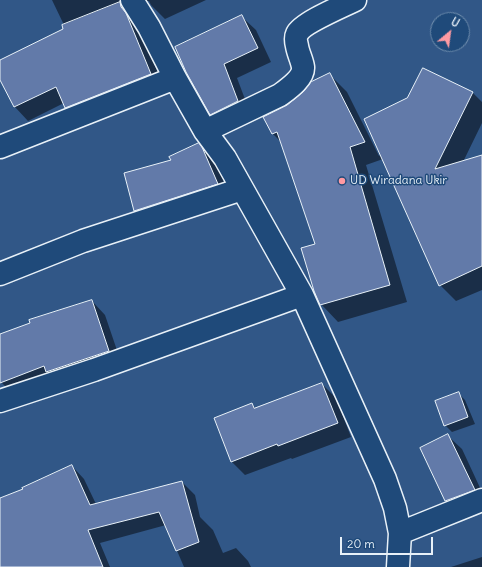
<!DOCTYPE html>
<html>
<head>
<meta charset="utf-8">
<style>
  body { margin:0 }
  #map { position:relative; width:482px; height:567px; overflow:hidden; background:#315787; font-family:Delius,sans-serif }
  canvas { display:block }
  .north { position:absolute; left:430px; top:12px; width:40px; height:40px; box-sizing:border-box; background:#1f4a7a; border:1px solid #6f8dac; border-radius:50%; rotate:29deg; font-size:11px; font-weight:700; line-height:16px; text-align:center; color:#e8f1f8 }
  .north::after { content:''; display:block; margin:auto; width:14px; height:18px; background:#ff9aa2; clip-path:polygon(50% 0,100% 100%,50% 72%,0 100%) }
  .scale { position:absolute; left:340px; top:537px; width:93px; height:18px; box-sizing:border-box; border:2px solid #e8f1f8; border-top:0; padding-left:5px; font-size:12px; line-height:14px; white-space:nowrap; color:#e8f1f8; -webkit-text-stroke:3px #1f4a7a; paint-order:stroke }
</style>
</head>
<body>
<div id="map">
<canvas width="482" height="567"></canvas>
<div class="north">U</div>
<div class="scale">20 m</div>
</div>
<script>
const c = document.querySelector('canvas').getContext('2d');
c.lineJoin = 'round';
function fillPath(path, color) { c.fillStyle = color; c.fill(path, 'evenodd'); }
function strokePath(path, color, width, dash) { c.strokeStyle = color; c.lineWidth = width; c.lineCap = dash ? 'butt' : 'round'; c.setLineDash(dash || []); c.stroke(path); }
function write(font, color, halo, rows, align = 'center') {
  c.font = font + ' Delius,sans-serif'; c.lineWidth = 3; c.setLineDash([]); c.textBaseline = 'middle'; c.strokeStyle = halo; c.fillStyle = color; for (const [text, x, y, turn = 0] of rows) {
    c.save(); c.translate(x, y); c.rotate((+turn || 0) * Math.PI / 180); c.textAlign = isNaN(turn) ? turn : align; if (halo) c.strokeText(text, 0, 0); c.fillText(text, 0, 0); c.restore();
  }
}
fillPath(new Path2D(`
  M52,0h154l-41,19 -14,-14 -2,-4h-3l-6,2 1,28 23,57 -84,33 -14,-14 -2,-4 -36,18 -13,-14 -15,-29v-16l65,-32 -1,-5z
  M242,17l14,13 15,32 -34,16 14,37 -26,13 -14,-14 -35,-66z
  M423,69l50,24 9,9v21l-19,39 19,-6v134l-26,11 -16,-16 -57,-126 -17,6 41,137 -69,20 -17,-18 -5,-60 -35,-102 -8,-8 -8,-17 23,-11 41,-32 18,18 32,64 2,-1z
  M198,145l17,17 16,36 -82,26 -14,-13 37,-50z
  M92,301l13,14 17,50 -107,31 -14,-14 -1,1v-47z
  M322,384l14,14 15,39 -59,22 -1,-1 -46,17 -13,-13 20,-58 4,5z
  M458,393l7,7 10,24 -23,8 -7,-7z
  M448,436l14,13 20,43 -22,22 -14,-13 -25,-53z
  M72,466l12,13 12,25 86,-22 13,13 5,22 13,13 10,23 13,-5 12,13 3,6h-67l-18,-42 -66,18 10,24h-110v-68l24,-10z
  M482,557v10h-31z`), '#0007');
const building = new Path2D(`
  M120,2l1,5 5,6 25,61 -86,34 -9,-21 -42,20 -14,-27v-20l63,-31 -1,-4z
  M242,15l16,33 -34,16 14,37 -28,14 -24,-43 -11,-25z
  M423,68l50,24 -38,77 47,-14v111l-43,20 -75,-167 43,-21z
  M330,73l35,69 -15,5 40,138 -70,20 -6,-14 -13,-43 14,-4 -38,-112 -5,2 -9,-17 24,-12 16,-13 8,-10z
  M199,143l3,4 16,37 -84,27 -10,-38 47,-13 -2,-3z
  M92,300l17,51 -63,21 -2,-6 -44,17v-49l30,-11 -1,-3z
  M322,383l16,40 -60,23 -1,-2 -46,18 -17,-44 38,-15 2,5z
  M459,392l9,25 -24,9 -9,-25z
  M448,434l27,56 -30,11 -25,-53z
  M72,465l18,40 92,-24 17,61 -23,9 -17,-39 -71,18 15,37h-103v-69l23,-9 -1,-1z`);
fillPath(building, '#627aa9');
strokePath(building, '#e8f1f8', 1);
const street = new Path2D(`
  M132,0l17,27 26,51 30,53 20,27 77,137 83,184 10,29 5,25 -2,34
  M205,131l75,-36c8,-6 24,-17 23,-28 -1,-7 -5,-14 -6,-21 -1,-4 -2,-8 0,-12 5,-11 46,-28 58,-34
  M0,147l175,-69
  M0,274l83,-33 159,-52
  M0,401l94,-31 208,-75
  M400,533l82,-33`);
strokePath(street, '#e8f1f8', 25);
strokePath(street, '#1f4a7a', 22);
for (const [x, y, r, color] of [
  [342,181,4,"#ff9aa2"]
]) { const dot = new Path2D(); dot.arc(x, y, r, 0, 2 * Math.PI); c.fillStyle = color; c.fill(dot); strokePath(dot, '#1f4a7a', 1.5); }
write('12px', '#e8f1f8', '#1f4a7a', [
  ["UD Wiradana Ukir",350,181]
], 'left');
</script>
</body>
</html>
